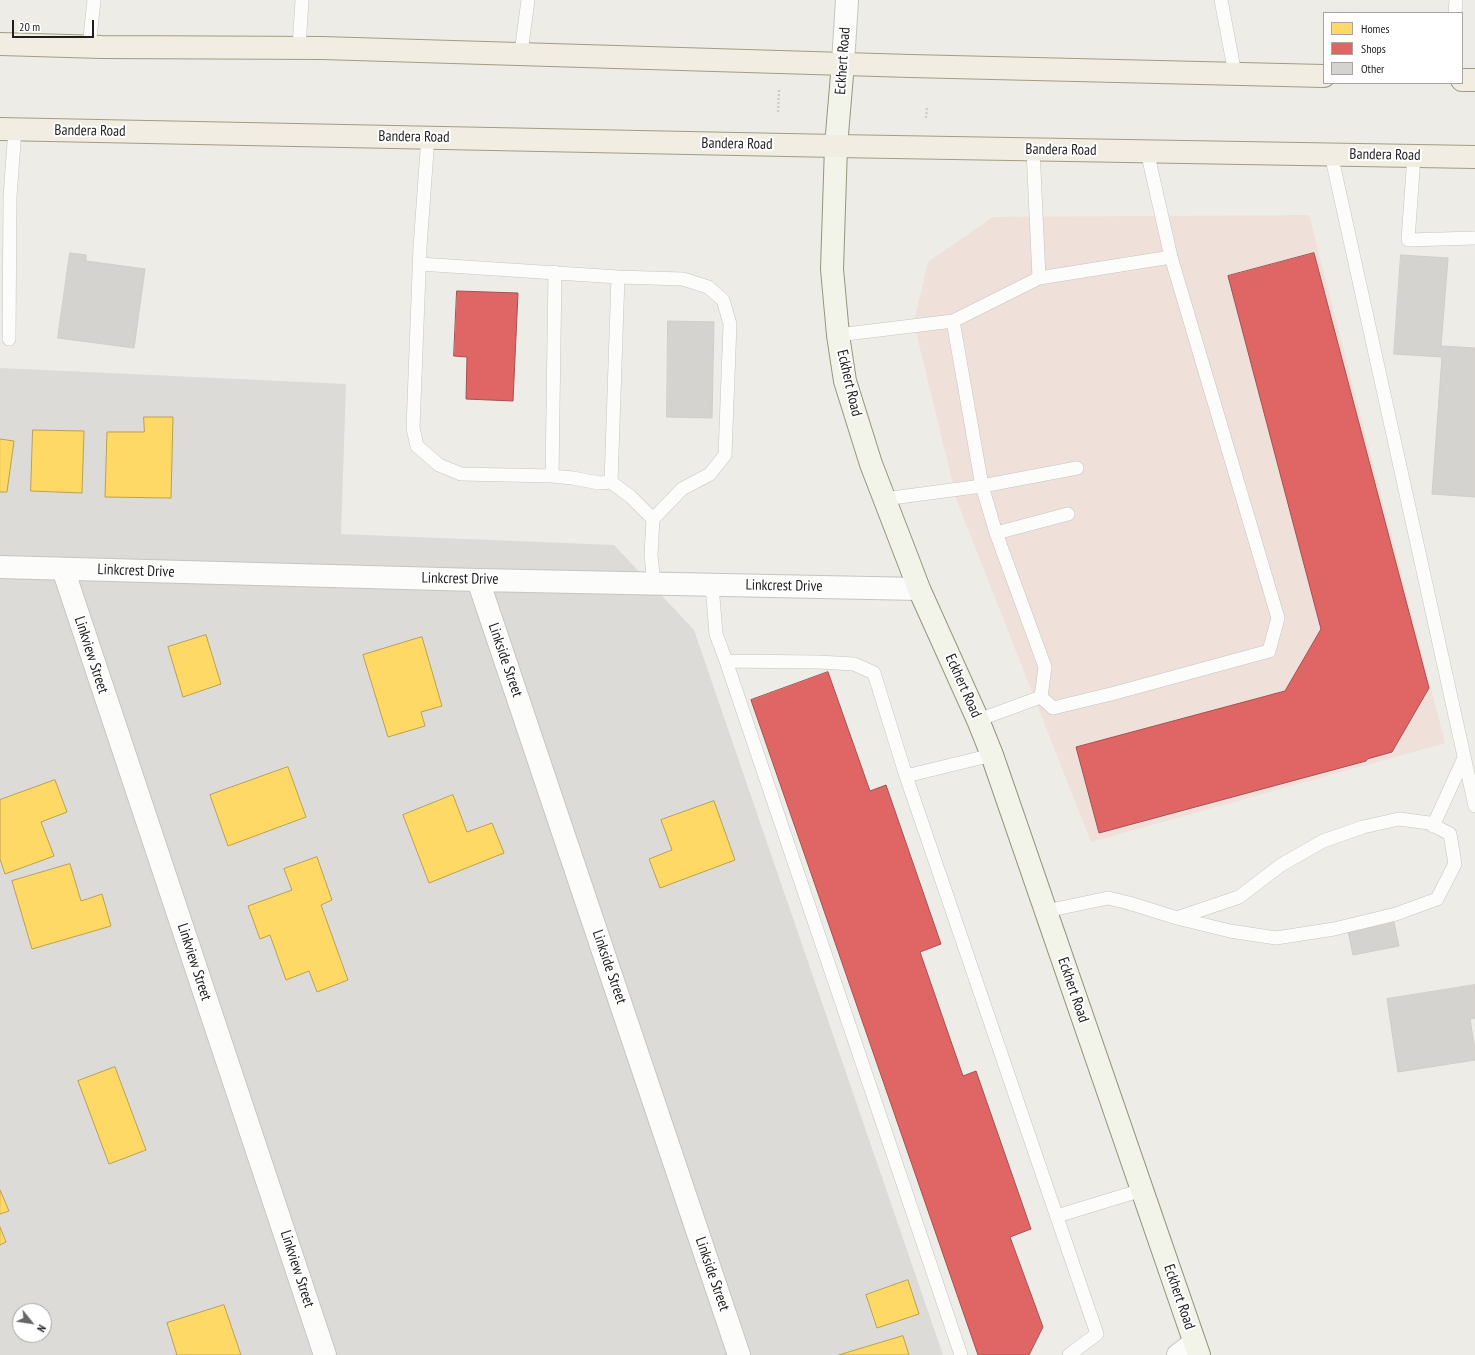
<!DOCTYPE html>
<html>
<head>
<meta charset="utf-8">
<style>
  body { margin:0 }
  #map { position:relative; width:1475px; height:1355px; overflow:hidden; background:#edece6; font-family:"PT Sans Narrow",sans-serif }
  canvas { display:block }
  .legend { position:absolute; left:1323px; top:12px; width:140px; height:72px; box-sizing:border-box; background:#fff; border:1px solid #a5a5a5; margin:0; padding:5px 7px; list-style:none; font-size:12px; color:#1e1e1e }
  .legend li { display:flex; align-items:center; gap:8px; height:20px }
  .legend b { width:20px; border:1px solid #a5a5a5 }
  .north { position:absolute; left:12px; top:1303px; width:40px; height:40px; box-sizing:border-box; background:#fff; border:1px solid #a5a5a5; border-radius:50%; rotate:120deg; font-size:11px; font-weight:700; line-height:16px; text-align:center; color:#1e1e1e }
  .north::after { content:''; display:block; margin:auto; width:14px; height:18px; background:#666664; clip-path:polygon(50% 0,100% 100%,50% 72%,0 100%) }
  .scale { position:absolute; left:12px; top:20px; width:82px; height:18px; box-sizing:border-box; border:2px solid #1e1e1e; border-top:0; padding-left:5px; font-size:12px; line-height:14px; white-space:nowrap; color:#1e1e1e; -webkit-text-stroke:3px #fff; paint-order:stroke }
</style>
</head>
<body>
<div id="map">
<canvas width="1475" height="1355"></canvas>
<ul class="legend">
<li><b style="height:11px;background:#ffd966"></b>Homes</li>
<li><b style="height:11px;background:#e06666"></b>Shops</li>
<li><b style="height:11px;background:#d5d3cf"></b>Other</li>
</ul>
<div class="north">N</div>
<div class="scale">20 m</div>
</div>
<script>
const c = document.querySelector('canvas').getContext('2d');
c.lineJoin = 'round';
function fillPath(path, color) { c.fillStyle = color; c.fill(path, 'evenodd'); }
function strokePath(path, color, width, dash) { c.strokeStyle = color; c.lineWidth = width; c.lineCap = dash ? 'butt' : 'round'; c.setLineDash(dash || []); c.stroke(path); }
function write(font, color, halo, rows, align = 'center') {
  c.font = font + ' "PT Sans Narrow",sans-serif'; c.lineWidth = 4; c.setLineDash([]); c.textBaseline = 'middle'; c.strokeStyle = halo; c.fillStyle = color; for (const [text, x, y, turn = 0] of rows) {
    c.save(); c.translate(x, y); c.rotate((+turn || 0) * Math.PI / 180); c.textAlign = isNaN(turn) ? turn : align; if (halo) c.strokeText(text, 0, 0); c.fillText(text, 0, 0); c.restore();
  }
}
fillPath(new Path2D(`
  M0,368l346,16 -5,150 273,11 80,85 249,725h-943zM20,1311h24v24h-24z`), '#dcdbd8');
fillPath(new Path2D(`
  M1309,215l136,528 -354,99 -134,-341 -43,-178 14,-61 65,-45z`), '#f0e0da');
const homes = new Path2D(`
  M144,417h29l-2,81 -66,-1 2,-65h37z
  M33,430l51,1 -2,62 -51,-2z
  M0,439l14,2 -7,51h-7z
  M206,635l15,49 -38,13 -15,-50z
  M422,637l20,69 -21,6 4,14 -37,11 -25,-82z
  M288,767l18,50 -78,29 -18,-51z
  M55,780l12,32 -26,10 13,34 -49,18 -5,-15v-59z
  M453,795l14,37 25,-9 12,30 -75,30 -26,-68z
  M714,801l21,59 -75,28 -11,-29 23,-9 -11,-30z
  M317,857l15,43 -11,5 27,75 -31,12 -8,-21 -23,9 -16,-45 -10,4 -12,-33 44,-16 -8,-21z
  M70,864l11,37 21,-7 9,32 -79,23 -20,-68z
  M115,1067l31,83 -37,14 -31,-83z
  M0,1190l9,21 -9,3z
  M0,1227l6,15 -6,3z
  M908,1280l11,34 -42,14 -11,-33z
  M224,1305l17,50h-64l-10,-32z
  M903,1336l6,19h-70z`);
fillPath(homes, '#ffd966');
strokePath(homes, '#bca150', 1);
const shops = new Path2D(`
  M1314,253l115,435 -37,64 -25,7 -1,2 -267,72 -23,-86 209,-56 36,-62 -93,-353z
  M457,291l61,2 -5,108 -47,-2 1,-42 -13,-1z
  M828,672l42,119 16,-6 55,159 -21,8 43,124 13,-5 55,158 -21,8 33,90 -14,28h-51l-227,-655z`);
fillPath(shops, '#e06666');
strokePath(shops, '#a65050', 1);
const building = new Path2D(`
  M70,253l16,2v6l59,8 -11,79 -76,-10z
  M1401,255l47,3 -7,88 34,2v149l-43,-3 10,-137 -48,-3z
  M668,321l46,1 -2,96 -45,-1z
  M1394,922l5,24 -46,9 -5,-24z
  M1475,985v33l-5,1 5,31v10l-77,12 -11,-73z`);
fillPath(building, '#d5d3cf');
strokePath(building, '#d0cdc7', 1);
const lane = new Path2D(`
  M1221,0l14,74
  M1455,13l1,-13
  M89,47l5,-47
  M299,48l3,-48
  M521,53l7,-53
  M428,137l-8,110 -7,181 4,18 22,19 22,9 91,2 21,2 26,5 12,-1 20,15 22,22
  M1033,149l6,129 132,-21
  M1331,154l144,652
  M1414,156l-6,84 67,-2
  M419,264l199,13 65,2 25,8 15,13 7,24 -5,131 -15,19 -28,15 -29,30 -2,36 3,29
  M953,321l86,-43
  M838,335l115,-14 29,165 -98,13
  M9,339l1,-142 5,-68
  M552,476l3,-204
  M611,482l7,-205
  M996,533l72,-19
  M712,585l4,49 10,27 92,1 36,2 20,9 32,103 86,-21
  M726,661l235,694
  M1041,697l4,-30 -49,-134 -14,-47 95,-18
  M978,720l63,-23 12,11 62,-15 154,-42 9,-33 -107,-361 -24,-106
  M906,776l191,558 -28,21
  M1433,826l31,-68
  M1046,911l62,-13 21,5 48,15 53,13 46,7 58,-9 62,-15 41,-15 18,-35 -5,-30 -21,-11 -30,-4 -36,8 -40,14 -42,24 -42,32 -62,21
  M1057,1216l85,-26`);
const street = new Path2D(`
  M843,63l4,-63
  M0,567l478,13 441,9
  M63,569l262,786
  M478,580l261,775
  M1178,1355l16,-12`);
const secondary = new Path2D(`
  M843,63l-7,83 -4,123 6,66 7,46 26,83 37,96 11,29 59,131 14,35 207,600`);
const primary = new Path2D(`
  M0,44l102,3 220,1 588,18 414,10
  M1462,80h13
  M0,129l836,17 639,11`);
strokePath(lane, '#c5c5c2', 14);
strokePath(street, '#c5c5c2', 24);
strokePath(secondary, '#93977e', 24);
strokePath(primary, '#a39c82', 24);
strokePath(new Path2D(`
  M778,112l1,-22
  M926,118l1,-10`), '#d7cac5', 2.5, [2, 2]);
strokePath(lane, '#fcfcfb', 13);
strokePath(street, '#fcfcfb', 22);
strokePath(secondary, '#f2f4e9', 22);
strokePath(primary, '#f1ede3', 22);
write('15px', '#1e1e1e', '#fff', [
  ["Eckhert Road",843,61,-86],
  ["Bandera Road",90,131,1],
  ["Bandera Road",414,137,1],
  ["Bandera Road",737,144,1],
  ["Bandera Road",1061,150,1],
  ["Bandera Road",1385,155,1],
  ["Eckhert Road",849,383,77],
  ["Linkcrest Drive",136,571,2],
  ["Linkcrest Drive",460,579,1],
  ["Linkcrest Drive",784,586,1],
  ["Linkview Street",91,655,72],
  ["Linkside Street",505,660,71],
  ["Eckhert Road",963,686,66],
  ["Linkview Street",194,962,72],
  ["Linkside Street",609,967,71],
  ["Eckhert Road",1073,990,71],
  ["Linkview Street",297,1269,72],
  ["Linkside Street",712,1274,71],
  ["Eckhert Road",1179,1297,71]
]);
</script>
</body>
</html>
